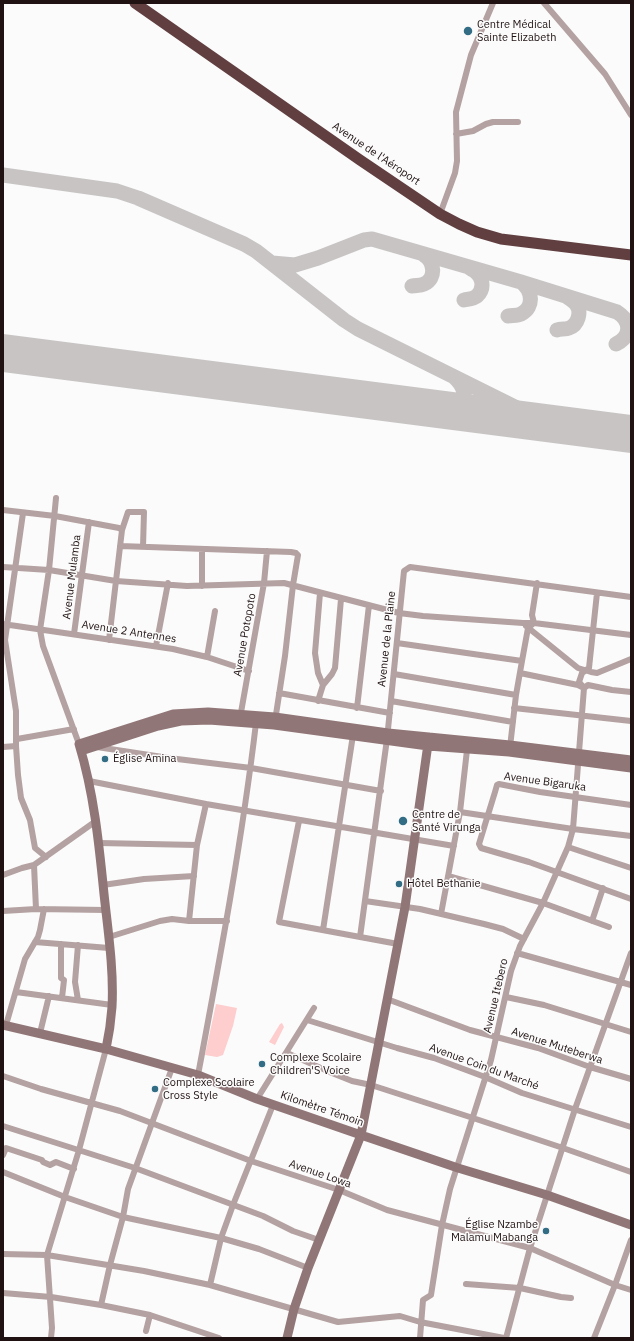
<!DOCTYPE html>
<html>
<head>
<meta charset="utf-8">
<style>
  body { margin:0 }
  #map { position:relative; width:634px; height:1341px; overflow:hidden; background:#fbfbfb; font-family:"IBM Plex Sans",sans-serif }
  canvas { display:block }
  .frame { position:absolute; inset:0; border:4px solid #201212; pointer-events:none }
</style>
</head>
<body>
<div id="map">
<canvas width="634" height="1341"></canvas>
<div class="frame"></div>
</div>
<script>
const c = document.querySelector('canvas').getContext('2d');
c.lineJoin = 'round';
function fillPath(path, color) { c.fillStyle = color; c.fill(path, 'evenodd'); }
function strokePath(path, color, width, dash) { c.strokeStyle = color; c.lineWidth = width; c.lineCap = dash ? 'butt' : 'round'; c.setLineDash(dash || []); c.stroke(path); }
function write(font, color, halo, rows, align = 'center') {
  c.font = font + ' "IBM Plex Sans",sans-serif'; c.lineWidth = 3; c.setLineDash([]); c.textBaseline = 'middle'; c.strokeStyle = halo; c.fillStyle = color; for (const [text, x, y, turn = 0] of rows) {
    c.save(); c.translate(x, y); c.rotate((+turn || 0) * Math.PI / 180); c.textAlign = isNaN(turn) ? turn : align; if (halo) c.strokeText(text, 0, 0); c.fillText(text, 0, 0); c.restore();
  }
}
fillPath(new Path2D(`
  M216,1004l21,4 -4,18 -10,29 -6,2 -12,-2z
  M282,1023l2,4 -9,18 -6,-3 11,-18z`), '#fecdcd');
strokePath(new Path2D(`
  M3,175l114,16 21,7 106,46 12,7 88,69 14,9 181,90 15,5
  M272,263l23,2 23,-7 46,-18 8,-1 149,43 96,30c14,9 15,24 -1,32
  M412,286c4,-1 8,0 12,-2 13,-6 10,-23 0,-29
  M464,300c5,-1 9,-1 13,-4 9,-9 5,-22 -6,-27
  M508,316c4,-1 9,0 13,-2 14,-7 11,-24 0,-32
  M557,330c4,-2 8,0 12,-2 9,-3 13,-16 7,-24 -2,-3 -6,-5 -10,-8
  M447,410c3,-1 7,-1 10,-3 13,-8 6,-22 -3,-30`), '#c8c4c4', 15);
strokePath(new Path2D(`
  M3,353l628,81`), '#c8c4c4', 38);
strokePath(new Path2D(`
  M544,3l61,71 26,41
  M456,134l17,-3 13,-7 7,-2h25
  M440,214l15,-41 2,-12 -1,-49 15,-57 22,-52
  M56,498l-7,72 -9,60 3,16 36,98
  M3,510l52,6 64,12 3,2 -13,110
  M23,513l-18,127 11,71v35l2,29 3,23 9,22 5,28 11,9
  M122,530l6,-18h16l-1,35
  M120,546l171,6 5,1 2,2 -5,30 -8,71 -10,65
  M202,549v37
  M3,567l46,3 67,11 71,5 97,-3 115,30 24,3 100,7h11l97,12
  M320,593l-5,60 3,20 5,12
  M3,624l170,25 34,8 42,14
  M526,626l52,42 13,4 6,1 34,-14
  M74,634l15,-112
  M397,643l125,18
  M156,646l12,-63
  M207,657l8,-46
  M520,673l58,12 6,3 4,-3 24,5 19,2
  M394,674l122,21
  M279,693l111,20
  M318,701l5,-16 9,-11 3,-6 6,-69
  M391,701l122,21
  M357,708l12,-103
  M514,708l117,13
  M240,718l24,-135 3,-32
  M17,739l57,-10
  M3,747l13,-1
  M97,747l72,11 82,10 130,23
  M510,747l6,-52 6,-34 6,-33 6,-5 -2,-8 5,-32
  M89,781l117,23 248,42
  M631,805l-91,-13 -41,-8 -2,1 -2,7 -16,52 2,4 48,14 102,37
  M460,812l113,17 58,7
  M299,821l-20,101 119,22
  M99,843l98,2
  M568,847l63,21
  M34,865l2,44
  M3,875l19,-7 12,-3 62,-44
  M448,876l95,27 66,24
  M103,885l41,-6 50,-3
  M365,901l55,8 64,15 19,5 21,10
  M3,911l33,-2 70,1
  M441,914l19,-102 7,-62
  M189,921l8,-76 9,-41
  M592,921l11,-33
  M323,930l30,-195
  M109,937l51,-16 12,-2 17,2h38
  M360,937l27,-198 17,-168 6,-4 221,30
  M35,942l74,6
  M61,944v34l3,2 -2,18
  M78,945l-3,37 3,18
  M517,953l114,32
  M16,992l96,13
  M506,997l38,8 87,27
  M387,999l83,31 68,18 52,19 41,12
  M307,1020l90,28 37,10 51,19 37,16 109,34
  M6,1025l19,-66 13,-22 2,-7 4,-21
  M40,1033l9,-37
  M287,1053l45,20 20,8 19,4 102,33 90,30 68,24
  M198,1075c22,-117 44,-234 58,-352
  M3,1076l38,13 79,22 131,50 88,29 48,20 143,38 85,37 16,5
  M257,1099l57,-91
  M3,1126l132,42 128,48 30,15 26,9
  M3,1155l3,-7 36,12 1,2 7,3 6,-3 18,7
  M3,1172l62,25 58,20 98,21 38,11 49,19
  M3,1254l44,1 97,16 66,14 128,37 62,-6 20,6 84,16
  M466,1284l54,4 41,9 10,1
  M210,1285l11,-47 12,-33 40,-100
  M3,1293l48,4 50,8 49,10 69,23
  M101,1305l9,-40 13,-48 5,-28 44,-121
  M146,1331l4,-16
  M51,1338l1,-10 -5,-73 32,-105 27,-101
  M420,1338l3,-38 8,-5 11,-70 8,-36 41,-129 20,-89 9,-25 23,-43 25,-56 5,-18 11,-141 -5,-6 3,-9 7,-5 8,-75
  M506,1338l24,-90 45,-139 56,-156
  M594,1338l21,-53 16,-45`), '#b4a1a1', 6);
strokePath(new Path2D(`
  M81,751l77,-25 23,-5 28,-1 65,5 154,21 81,6 122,16
  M3,1025l103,24 92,26 59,24 104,36 97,33 89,27 84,30
  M106,1049c3,-14 5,-28 6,-42 2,-37 -4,-76 -8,-113 -5,-50 -10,-101 -25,-150l94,-30 35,-2 67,5 113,16 122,12 121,15
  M287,1338l7,-29 14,-41 53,-133 44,-228 24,-170`), '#917677', 9);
strokePath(new Path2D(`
  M135,3l225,157 80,54 19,10 18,8 24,7 130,16`), '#613f40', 11);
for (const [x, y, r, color] of [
  [468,31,5,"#326d85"],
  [105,759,4,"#326d85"],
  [403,821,5,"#326d85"],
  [399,884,4,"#326d85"],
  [262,1064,4,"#326d85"],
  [155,1089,4,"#326d85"],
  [546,1231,4,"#326d85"]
]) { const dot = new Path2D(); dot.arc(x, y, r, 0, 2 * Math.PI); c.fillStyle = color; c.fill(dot); strokePath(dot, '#fbfbfb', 1.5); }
write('11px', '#201212', '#fbfbfb', [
  ["Centre Médical",477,25],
  ["Sainte Elizabeth",477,38],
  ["Église Amina",113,759],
  ["Centre de",412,815],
  ["Santé Virunga",412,828],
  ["Hôtel Bethanie",407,884],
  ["Complexe Scolaire",270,1058],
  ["Children'S Voice",270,1071],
  ["Complexe Scolaire",163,1083],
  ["Cross Style",163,1096],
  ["Église Nzambe",538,1225,"right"],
  ["Malamu Mabanga",538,1238,"right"]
], 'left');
write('11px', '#201212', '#fbfbfb', [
  ["Avenue de l'Aéroport",376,154,34],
  ["Avenue Mulamba",72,577,-83],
  ["Avenue 2 Antennes",129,632,9],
  ["Avenue Potopoto",245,635,-80],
  ["Avenue de la Plaine",387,639,-84],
  ["Avenue Bigaruka",545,782,8],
  ["Avenue Itebero",496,996,-77],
  ["Avenue Muteberwa",557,1046,18],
  ["Avenue Coin du Marché",484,1067,20],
  ["Kilomètre Témoin",322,1109,19],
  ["Avenue Lowa",320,1174,19]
]);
</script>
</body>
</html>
